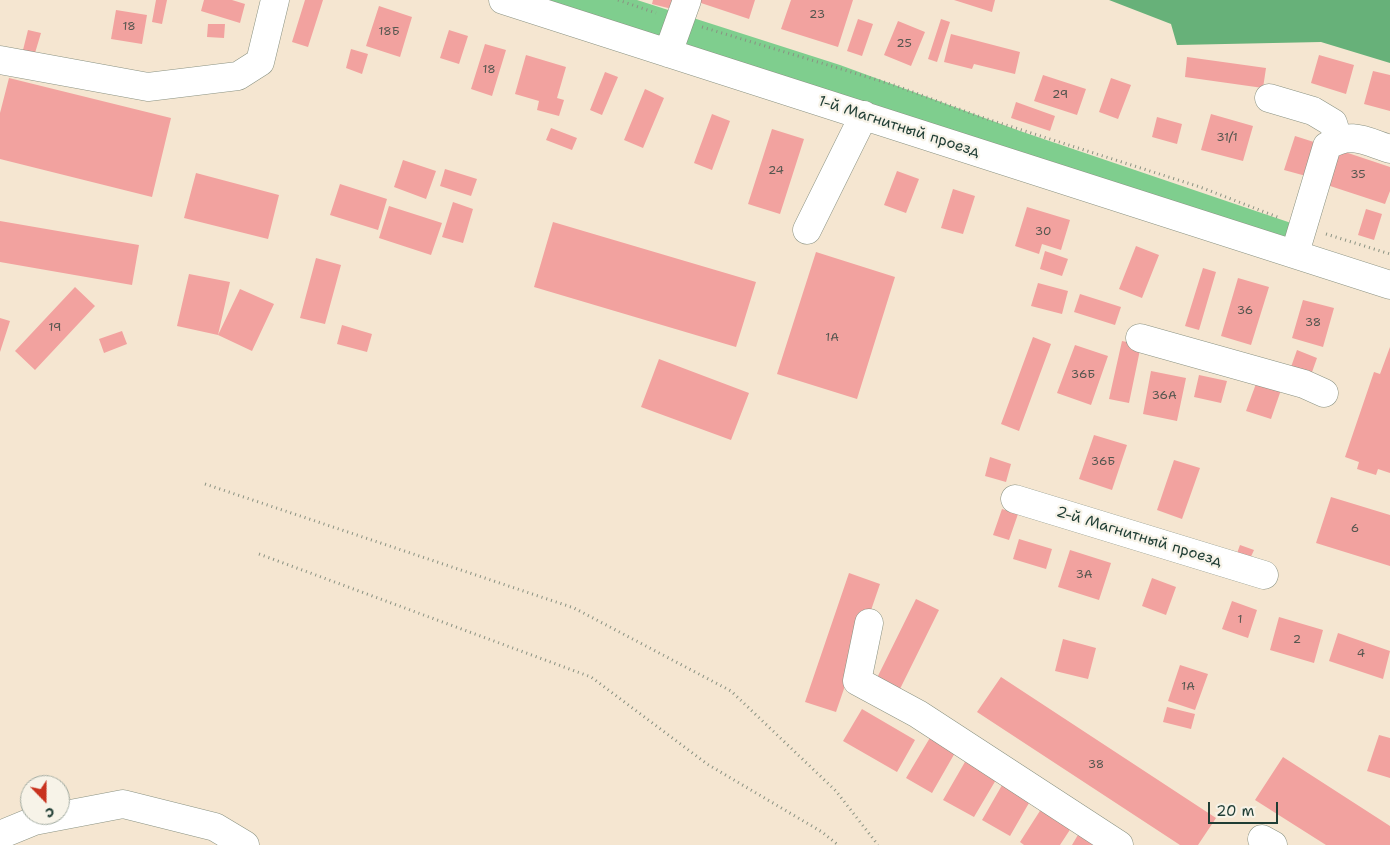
<!DOCTYPE html>
<html>
<head>
<meta charset="utf-8">
<style>
  body { margin:0 }
  #map { position:relative; width:1390px; height:845px; overflow:hidden; background:#f5e6d1; font-family:"Shantell Sans",sans-serif }
  canvas { display:block }
  .north { position:absolute; left:20px; top:775px; width:50px; height:50px; box-sizing:border-box; background:#f7f3e8; border:1px solid #a1aaa0; border-radius:50%; rotate:158deg; font-size:14px; font-weight:700; line-height:20px; text-align:center; color:#1f3d34 }
  .north::after { content:''; display:block; margin:auto; width:18px; height:22px; background:#c8321e; clip-path:polygon(50% 0,100% 100%,50% 72%,0 100%) }
  .scale { position:absolute; left:1208px; top:802px; width:70px; height:22px; box-sizing:border-box; border:2px solid #1f3d34; border-top:0; padding-left:6px; font-size:15px; line-height:18px; white-space:nowrap; color:#1f3d34; -webkit-text-stroke:4px #f7f3e8; paint-order:stroke }
</style>
</head>
<body>
<div id="map">
<canvas width="1390" height="845"></canvas>
<div class="north">С</div>
<div class="scale">20 m</div>
</div>
<script>
const c = document.querySelector('canvas').getContext('2d');
c.lineJoin = 'round';
function fillPath(path, color) { c.fillStyle = color; c.fill(path, 'evenodd'); }
function strokePath(path, color, width, dash) { c.strokeStyle = color; c.lineWidth = width; c.lineCap = dash ? 'butt' : 'round'; c.setLineDash(dash || []); c.stroke(path); }
function write(font, color, halo, rows, align = 'center') {
  c.font = font + ' "Shantell Sans",sans-serif'; c.lineWidth = 4.5; c.setLineDash([]); c.textBaseline = 'middle'; c.strokeStyle = halo; c.fillStyle = color; for (const [text, x, y, turn = 0] of rows) {
    c.save(); c.translate(x, y); c.rotate((+turn || 0) * Math.PI / 180); c.textAlign = isNaN(turn) ? turn : align; if (halo) c.strokeText(text, 0, 0); c.fillText(text, 0, 0); c.restore();
  }
}
fillPath(new Path2D(`
  M531,0h106l203,65 180,66 277,94 -11,15z`), '#7fce8e');
fillPath(new Path2D(`
  M1109,0h281v63l-69,-21 -144,3 -6,-21z`), '#67b179');
fillPath(new Path2D(`
  M156,0h11l-5,24 -10,-2z
  M204,0h28l13,4 -5,19 -39,-12z
  M305,0h18l-15,47 -16,-5z
  M653,0h26l-3,10 -24,-6z
  M692,0h63l-6,19z
  M791,0h62l-15,47 -57,-18z
  M954,0h41l-3,12z
  M379,6l33,11 -12,40 -34,-11z
  M116,10l31,5 -5,29 -31,-5z
  M858,19l15,5 -11,32 -15,-5z
  M941,19l9,3 -13,40 -9,-3z
  M898,21l27,11 -14,34 -27,-11z
  M208,24h17l-1,14 -17,-1z
  M28,30l13,3 -6,20 -12,-3z
  M449,30l19,6 -9,28 -19,-6z
  M951,34l69,18 -5,22 -41,-10 -2,5 -28,-7z
  M485,44l21,6 -14,46 -21,-7z
  M351,49l17,5 -6,20 -16,-6z
  M526,55l40,12 -9,31 7,2 -5,16 -22,-6 2,-9 -24,-7z
  M1319,55l35,10 -8,29 -35,-11z
  M1187,57l79,11 -3,20 -78,-11z
  M1373,71l17,4v36l-26,-7z
  M605,72l13,5 -16,38 -12,-5z
  M1043,75l43,14 -9,26 -43,-14z
  M9,78l162,40 -19,79 -152,-38v-46z
  M1111,78l20,7 -13,34 -19,-7z
  M645,89l19,9 -21,50 -19,-8z
  M1016,102l39,14 -5,15 -39,-13z
  M712,114l18,7 -18,49 -18,-7z
  M1211,114l42,12 -10,35 -42,-11z
  M1157,117l25,7 -5,20 -25,-7z
  M551,128l26,10 -5,12 -26,-10z
  M772,129l32,10 -24,75 -32,-10z
  M1295,136l22,7 -11,33 -22,-6z
  M1336,149l54,18v24l-5,13 -61,-20z
  M403,160l33,11 -10,28 -32,-12z
  M445,169l32,10 -6,17 -31,-10z
  M897,171l22,8 -13,34 -22,-8z
  M196,173l83,22 -11,44 -84,-21z
  M340,184l47,15 -9,31 -48,-15z
  M953,189l22,7 -12,38 -22,-6z
  M453,202l20,7 -10,34 -21,-6z
  M389,206l53,17 -11,32 -52,-17z
  M1027,207l43,13 -9,30 -19,-6 -3,10 -24,-8z
  M1366,209l16,5 -8,26 -16,-5z
  M0,221l139,24 -7,40 -132,-23z
  M553,222l203,60 -20,65 -202,-60z
  M1136,246l23,9 -17,43 -23,-9z
  M1045,251l23,8 -6,17 -22,-7z
  M816,252l79,25 -38,122 -80,-25z
  M316,258l25,7 -16,59 -25,-6z
  M1203,268l13,4 -17,58 -14,-4z
  M189,274l41,8 -12,53 -41,-9z
  M1238,278l31,9 -18,58 -30,-9z
  M1038,283l30,8 -6,23 -31,-8z
  M75,287l20,19 -60,64 -20,-19z
  M240,289l34,15 -22,47 -34,-16z
  M1080,294l41,13 -6,18 -41,-13z
  M1303,300l31,8 -11,39 -31,-9z
  M0,318l10,3 -10,31z
  M342,325l30,9 -5,18 -30,-8z
  M122,331l5,13 -23,9 -5,-14z
  M1033,337l18,7 -32,87 -18,-7z
  M1122,341l19,4 -12,58 -20,-4z
  M1075,345l33,11 -17,49 -34,-12z
  M1390,347v126l-12,-4 -2,6 -19,-6 2,-7 -14,-5 29,-85 6,2z
  M1297,350l20,8 -6,17 -20,-8z
  M659,359l90,34 -18,47 -90,-33z
  M1151,371l35,7 -9,43 -34,-7z
  M1199,375l28,6 -6,22 -27,-6z
  M1257,381l24,9 -10,29 -25,-8z
  M1094,435l33,10 -15,45 -33,-11z
  M990,457l21,7 -5,18 -21,-6z
  M1174,460l26,8 -18,51 -25,-9z
  M1331,497l59,18v51l-74,-23z
  M1002,509l16,5 -9,26 -16,-5z
  M1019,539l33,10 -6,20 -33,-10z
  M1240,545l14,5 -5,11 -13,-5z
  M1070,550l41,13 -12,37 -41,-13z
  M849,573l31,11 -44,128 -31,-10z
  M1152,578l24,9 -10,28 -24,-9z
  M916,599l23,11 -42,85 -23,-11z
  M1232,601l25,9 -9,28 -26,-9z
  M1279,617l44,13 -9,33 -44,-13z
  M1338,633l52,18 -7,28 -54,-18z
  M1063,639l33,9 -8,31 -33,-8z
  M1180,665l28,9 -13,36 -27,-9z
  M1001,677l215,141 -18,27h-18l-203,-133z
  M1167,707l28,7 -4,15 -28,-7z
  M862,709l53,31 -18,32 -54,-31z
  M1379,735l11,3v40l-23,-7z
  M931,736l25,15 -24,42 -26,-15z
  M969,755l31,18 -26,44 -31,-17z
  M1283,757l107,69v19h-64l-71,-45z
  M1005,780l28,16 -23,40 -28,-16z
  M1045,803l30,19 -15,23h-36l-4,-3z
  M1082,828l28,17h-38z`), '#f2a29f');
const minor = new Path2D(`
  M503,0l887,285
  M668,53l19,-53
  M0,60l148,27 90,-11 22,-14 15,-62
  M1269,98l44,13 20,12 5,16
  M807,230l57,-115
  M1295,253l32,-107c24,-15 38,-5 63,3
  M1140,338l164,46 20,9
  M1015,499l249,76
  M869,623l-12,58 61,33 201,131
  M0,835l34,-14 89,-17 92,23 30,18
  M1262,839l11,6`);
strokePath(minor, '#8a9282', 29);
strokePath(new Path2D(`
  M618,0l38,13
  M702,27l192,58 87,32 219,70 80,31
  M1326,234l64,20
  M205,484l369,124 157,83 105,100 42,54
  M259,554l332,123 116,87 115,68 16,13`), '#8a9282', 3, [1, 4]);
strokePath(minor, '#fff', 28);
write('12px', '#54564f', null, [
  ["23",817,15],
  ["18",129,27],
  ["18Б",389,32],
  ["25",904,44],
  ["18",489,70],
  ["29",1060,95],
  ["31/1",1227,138],
  ["24",776,171],
  ["35",1358,175],
  ["30",1043,232],
  ["36",1245,311],
  ["38",1313,323],
  ["19",55,328],
  ["1А",832,338],
  ["36Б",1083,375],
  ["36А",1164,396],
  ["36Б",1103,462],
  ["6",1355,529],
  ["3А",1084,575],
  ["1",1240,620],
  ["2",1297,640],
  ["4",1361,654],
  ["1А",1188,687],
  ["38",1096,765]
]);
write('15px', '#1f3d34', '#f7f3e8', [
  ["1-й Магнитный проезд",899,127,18],
  ["2-й Магнитный проезд",1139,537,17]
]);
</script>
</body>
</html>
